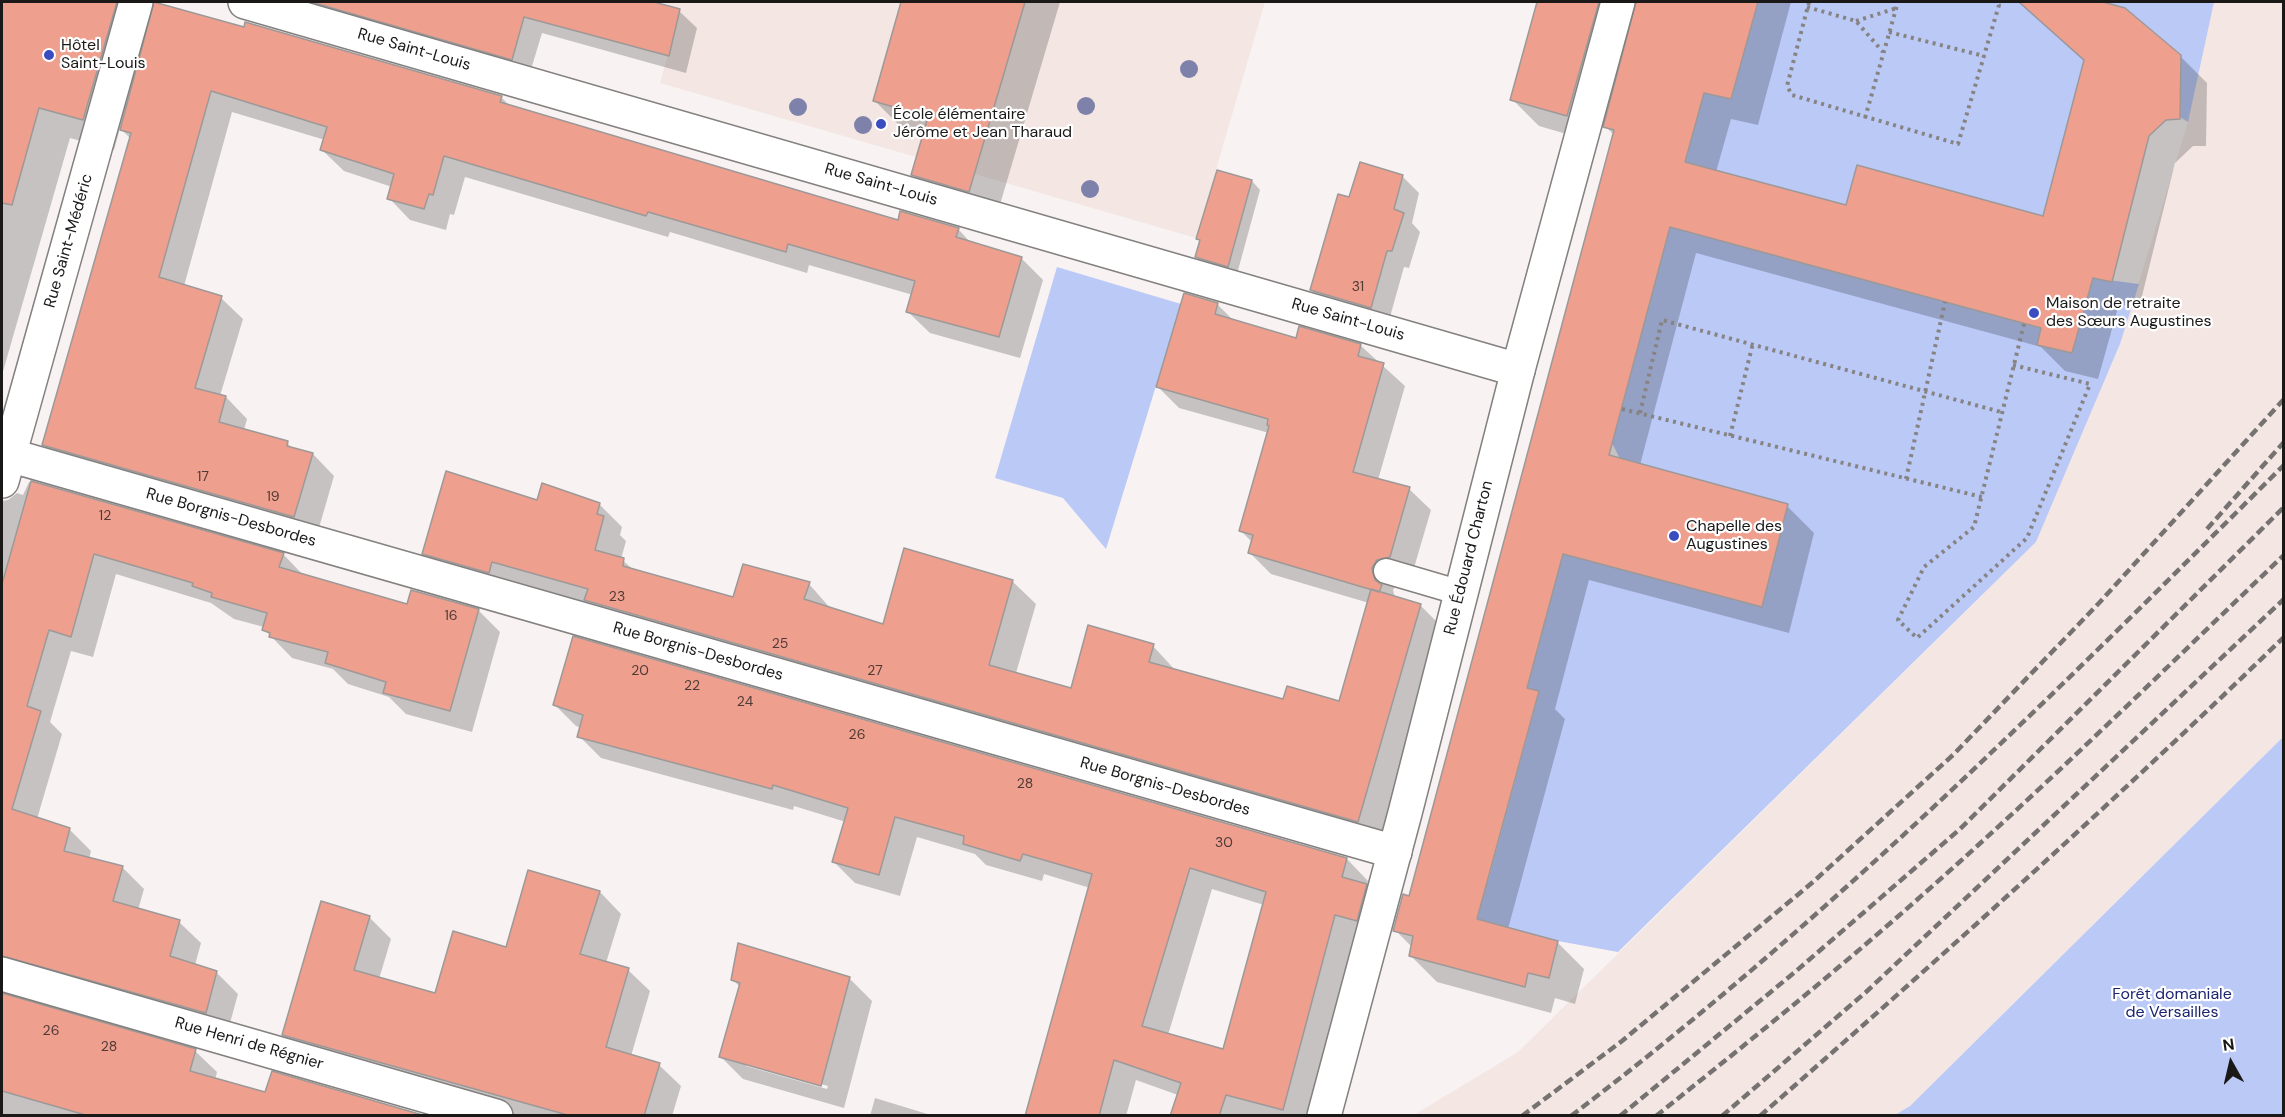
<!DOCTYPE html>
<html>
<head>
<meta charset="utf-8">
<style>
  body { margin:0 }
  #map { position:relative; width:2285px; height:1117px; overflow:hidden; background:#f8f3f2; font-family:"DM Sans",sans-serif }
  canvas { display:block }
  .frame { position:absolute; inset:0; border:3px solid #1a1918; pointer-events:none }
  .north { position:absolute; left:2201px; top:1033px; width:60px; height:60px; -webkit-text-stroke:4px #fff; paint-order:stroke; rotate:352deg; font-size:16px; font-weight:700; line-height:24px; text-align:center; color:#1a1918 }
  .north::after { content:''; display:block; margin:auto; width:21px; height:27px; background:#1a1918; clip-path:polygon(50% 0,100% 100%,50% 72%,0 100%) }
</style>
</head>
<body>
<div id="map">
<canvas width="2285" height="1117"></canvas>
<div class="frame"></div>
<div class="north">N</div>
</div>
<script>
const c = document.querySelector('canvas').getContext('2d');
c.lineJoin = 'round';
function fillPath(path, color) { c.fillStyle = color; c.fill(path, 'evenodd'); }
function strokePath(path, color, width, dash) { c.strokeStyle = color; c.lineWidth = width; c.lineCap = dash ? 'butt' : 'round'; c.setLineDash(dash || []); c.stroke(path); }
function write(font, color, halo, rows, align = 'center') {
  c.font = font + ' "DM Sans",sans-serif'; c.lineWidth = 4.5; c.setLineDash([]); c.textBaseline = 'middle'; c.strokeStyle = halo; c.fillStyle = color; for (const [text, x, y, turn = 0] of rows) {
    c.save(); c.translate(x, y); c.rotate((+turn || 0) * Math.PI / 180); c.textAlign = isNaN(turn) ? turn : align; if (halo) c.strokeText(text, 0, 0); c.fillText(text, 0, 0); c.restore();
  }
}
fillPath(new Path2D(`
  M654,2h611l-69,236 -536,-155 20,-73z
  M2128,2h155v735l-373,369 -15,9 -483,1 106,-64 518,-510 84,-198 68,-222 -8,-3 1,-64 -38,-34h-3z`), '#f3e6e3');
fillPath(new Path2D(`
  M1758,2h283l68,62 -66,155 -3,-4 -183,-50 -11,40 -161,-43 19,-69 27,6z
  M2103,2h111l-26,120 -9,-6 2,-62 -56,-46z
  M1670,227l371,101 -4,17 35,8 21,-75 46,6 -19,60 -84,198 -418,410 -60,-11 -126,-34 56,-26 51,-189 -42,-12 66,-126 199,52 22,-88 -164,-59 -8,-16z
  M1057,267l124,37 -75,245 -43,-51 -68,-20z
  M2283,737v378h-388l15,-9z`), '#bbc9f7');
fillPath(new Path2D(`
  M2,2h136l-2,7 14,14 351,74 10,10 388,115 59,7 14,15 49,14 22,22 -23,78 -90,-25 -22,-21 5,-17 -104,-30 -2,8 -137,-41 -2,5 -203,-60 -11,38 -4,-1 -4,16 -36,-10 -21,-22 3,-11 -48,-16 -22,-21 3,-10 -93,-28 -48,174 37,12 22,21 -23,77 6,1 21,22 -3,11 43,13 7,7 19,4 21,22 -18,62 -251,-72 -22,-22 88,-305 -11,-11 -6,22 -44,-12 -68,237z
  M341,2h306l32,9 18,17 -11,45 -144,-40 -13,43 -173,-50 -18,-17z
  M895,2h165l-64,216 -57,-17 -27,-27 12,-40 -23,-7 -27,-27 28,-97z
  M1539,2h252l-33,123 -27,-6 -15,53 131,35 197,11 41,-156 -67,-60h87l75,54 27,27 -1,63h-13l-18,17 -36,145 -20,-4 -21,75 -33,-8 -24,-24 -345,-94 -56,212 147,41 27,27 -25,100 -200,-53 -34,129 10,10 -57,210 49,13 27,27 -9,35 -20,-6 -4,15 -114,-31 -27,-27 2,-8 -17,-17 15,-32 204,-763 -9,-9 31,-113 -10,11 -32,118 -55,-16 -27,-27z
  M1402,176l17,17 -7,30 8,9 -11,36 -5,-1 -16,57 -59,-17 -18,-17 39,-92z
  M1252,181l8,9 -23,84 -32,-9 -9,-8 5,-16 -3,-3z
  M1217,304l17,17 63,18 63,6 45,41 -27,94 31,9 22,21 -20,68 -13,3 -5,9 2,8 25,7 23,23 -62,216 -934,-267 -23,-24 114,-52 5,-16 56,19 23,23 -2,8 6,6 -5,18 14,12 99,27 75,-14 22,25 53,17 128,-45 24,23 -20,69 56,17 81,-44 23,25 108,30 56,2 29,-100 -98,-29 -21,-21 3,-10 -12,-12 28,-98 -90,-25 -21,-21z
  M29,482l254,72 21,22 104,29 70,5 22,22 -28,100 -66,-18 -17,-17 -41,-13 -15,-15 -41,-11 -28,-29v-2l-30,-8 -23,-16 -95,-29 -23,83 -22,-6 -21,71 12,12 -25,85 32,10 22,22 -2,8 33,8 22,22 -6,21 41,12 22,21 -6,22 21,7 22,22 -11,40 -222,-44v6l190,55 22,21 -2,8 51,14 155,22h-419v-615l6,-1 9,-7 6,2z
  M554,704l793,155 21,22 -1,5 21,21 -80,209h-136l6,-21 -42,-15 -10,36h-99l63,-228 -46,-14 -2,7 -56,-16 -11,-11 -58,-17 -17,59 -45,-13 -21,-21 12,-40 -52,-16 -1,4 -192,-52 -22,-22 2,-8 -5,-2zM1212,889l52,16 -40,146 -56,-16z
  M600,892l21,22 -15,49 22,7 22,21 -19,65 28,9 22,21 -9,30h-161l-206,-60 -21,-21 85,-118 22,22 -12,40 57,16z
  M849,978l23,23 -28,107 -101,-29 -23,-23 20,-69 -7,-7zM746,1063l82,23 -1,3 -81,-23z
  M875,1098l59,18h-64z`), '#0003');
const building = new Path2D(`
  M2,2h115l-34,118 -44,-12 -27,97 -10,-2z
  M154,2l90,25 1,-5 257,74 -2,6 398,118 2,-9 59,17 -3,9 66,20 -23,80 -93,-25 9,-31 -127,-37 -2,8 -138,-40 -2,4 -202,-60 -11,39 -4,-1 -5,15 -37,-10 7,-25 -74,-24 7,-23 -116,-36 -52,186 63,19 -27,92 31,8 -7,26 69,19 -1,5 26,7 -19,64 -252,-72 89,-312 -11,-3z
  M311,2h343l26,7 -11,47 -145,-39 -12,43z
  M901,2h124l-56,190 -58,-17 17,-58 -55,-16z
  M1537,2h62l-32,114 -57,-16z
  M1636,2h122l-27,97 -27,-6 -19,69 161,43 11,-40 186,51 41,-156 -65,-58h84l22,6 56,47 -1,64 -14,1 -17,16 -37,146 -19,-4 -21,75 -35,-8 4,-17 -371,-101 -61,228 179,49 -26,103 -199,-53 -36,134 12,3 -62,228 81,22 -9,37 -21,-5 -3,14 -116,-31 4,-20 -20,-5 10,-37 6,2 205,-766 -11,-3z
  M1360,162l43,13 -9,34 10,4 -12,38h-5l-16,57 -61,-18 28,-96 11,3z
  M1217,170l35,10 -24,87 -33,-10 5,-17 -4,-1z
  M1184,293l34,10 -3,11 81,24 3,-12 62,18 -3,12 26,7 -31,109 57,15 -20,70 -13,3 -5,8 3,12 7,5 -3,7 -131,-39 5,-18 -14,-4 30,-105 -2,-1 1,-6 -112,-32z
  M446,471l91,29 5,-17 58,20 -3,11 7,2 -9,34 29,8 -1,8 110,31 10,-33 67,18 -6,17 79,25 21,-76 109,32 -24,85 82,23 17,-63 66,19 -5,18 134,37 4,-13 52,15 32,-112 50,15 -63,218 -774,-222 4,-11 -96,-27 -3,11 -67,-19z
  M31,481l253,72 -5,14 128,37 4,-14 68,19 -29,102 -67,-18 3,-11 -61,-19 3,-11 -59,-15 1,-4 -8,-3 5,-17 -56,-16 1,-4 -20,-7 1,-3 -99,-29 -23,83 -22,-7 -22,76 14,5 -29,98 58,19 -6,23 59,15 -10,35 67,19 -10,36 47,15 -11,42 -204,-57v-372z
  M573,636l774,222 -5,19 25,7 -10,37 -22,-6 -52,195 -57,-15 -7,21h-49l11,-33 -67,-23 -15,56h-74l67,-242 -69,-20 -3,7 -57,-17 1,-8 -69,-19 -16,58 -47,-13 16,-54 -75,-23 -1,4 -195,-52 6,-22 -30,-10zM1190,868l76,24 -43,157 -81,-23z
  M528,870l72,21 -20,63 49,14 -23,79 54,16 -16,53h-73l-289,-81 39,-134 49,15 -16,54 81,23 18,-62 53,16z
  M738,943l112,34 -29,109 -102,-29 21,-74 -9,-3z
  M2,993l194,56 -6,22 75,21 7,-21 154,45h-337l-87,-25z`);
fillPath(building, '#ee9f8e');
strokePath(building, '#9d9998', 1.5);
const lane = new Path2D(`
  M1386,571l75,22`);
const street = new Path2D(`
  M245,2l1273,368
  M2,453l1393,399
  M2,481l134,-479`);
const secondary = new Path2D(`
  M2,974l494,142
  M1324,1116l81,-303 113,-443 100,-368`);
strokePath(lane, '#83807f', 27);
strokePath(street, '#83807f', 36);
strokePath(secondary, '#83807f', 36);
strokePath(new Path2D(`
  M1809,2l-22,84 5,9 166,49 41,-139 -4,-3
  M1807,7l49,14 27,31
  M1856,21l41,-13
  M1889,32l95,24
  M1865,118l33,-116
  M2013,365l77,19 -63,154 -110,100 -19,-18 26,-53 50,-40 50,-203
  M1622,409l360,88
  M1640,413l22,-93 339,92
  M1730,436l23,-93
  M1906,479l39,-177`), '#868382', 4, [3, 4.5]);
strokePath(lane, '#fff', 24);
strokePath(street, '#fff', 33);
strokePath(secondary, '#fff', 33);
strokePath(new Path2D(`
  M2207,529l77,-87
  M1522,1116l100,-75 191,-159 140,-127 146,-152 185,-204
  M1571,1116c257,-195 485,-424 713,-651
  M1620,1116l175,-144 165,-143 324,-322
  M1656,1116c89,-71 178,-143 263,-218 125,-110 244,-227 365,-343
  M1722,1116l144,-124 418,-393
  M1760,1116c178,-156 354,-314 524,-479`), '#757271', 4.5, [9, 4.5]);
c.fillStyle = '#7e81aa';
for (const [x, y] of [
  [1189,69],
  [1086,106],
  [798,107],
  [863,125],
  [1090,189]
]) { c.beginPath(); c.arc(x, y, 9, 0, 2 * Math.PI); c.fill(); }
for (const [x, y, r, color] of [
  [49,55,6,"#3a4cbf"],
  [881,124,6,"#3a4cbf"],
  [2034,313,6,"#3a4cbf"],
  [1674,536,6,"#3a4cbf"]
]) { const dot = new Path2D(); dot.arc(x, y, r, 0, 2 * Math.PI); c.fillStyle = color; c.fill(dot); strokePath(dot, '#fff', 2); }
write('14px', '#4f3a36', null, [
  ["31",1358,287],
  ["17",203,477],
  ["19",273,497],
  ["12",105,516],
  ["23",617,597],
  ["16",451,616],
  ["25",780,644],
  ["20",640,671],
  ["27",875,671],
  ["22",692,686],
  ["24",745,702],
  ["26",857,735],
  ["28",1025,784],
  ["30",1224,843],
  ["26",51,1031],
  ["28",109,1047]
]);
write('16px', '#1a1918', '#fff', [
  ["Hôtel",61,46],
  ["Saint-Louis",61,64],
  ["École élémentaire",893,115],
  ["Jérôme et Jean Tharaud",893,133],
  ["Maison de retraite",2046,304],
  ["des Sœurs Augustines",2046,322],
  ["Chapelle des",1686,527],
  ["Augustines",1686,545]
], 'left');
write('16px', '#1a1918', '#fff', [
  ["Rue Saint-Louis",414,50,16],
  ["Rue Saint-Louis",881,185,16],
  ["Rue Saint-Médéric",69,241,-74],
  ["Rue Saint-Louis",1348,320,16],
  ["Rue Borgnis-Desbordes",231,518,16],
  ["Rue Édouard Charton",1469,558,-76],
  ["Rue Borgnis-Desbordes",698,652,16],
  ["Rue Borgnis-Desbordes",1165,787,16],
  ["Rue Henri de Régnier",249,1044,16]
]);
write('16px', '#1b246f', '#fff', [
  ["Forêt domaniale",2172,995],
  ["de Versailles",2172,1013]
]);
</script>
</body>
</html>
